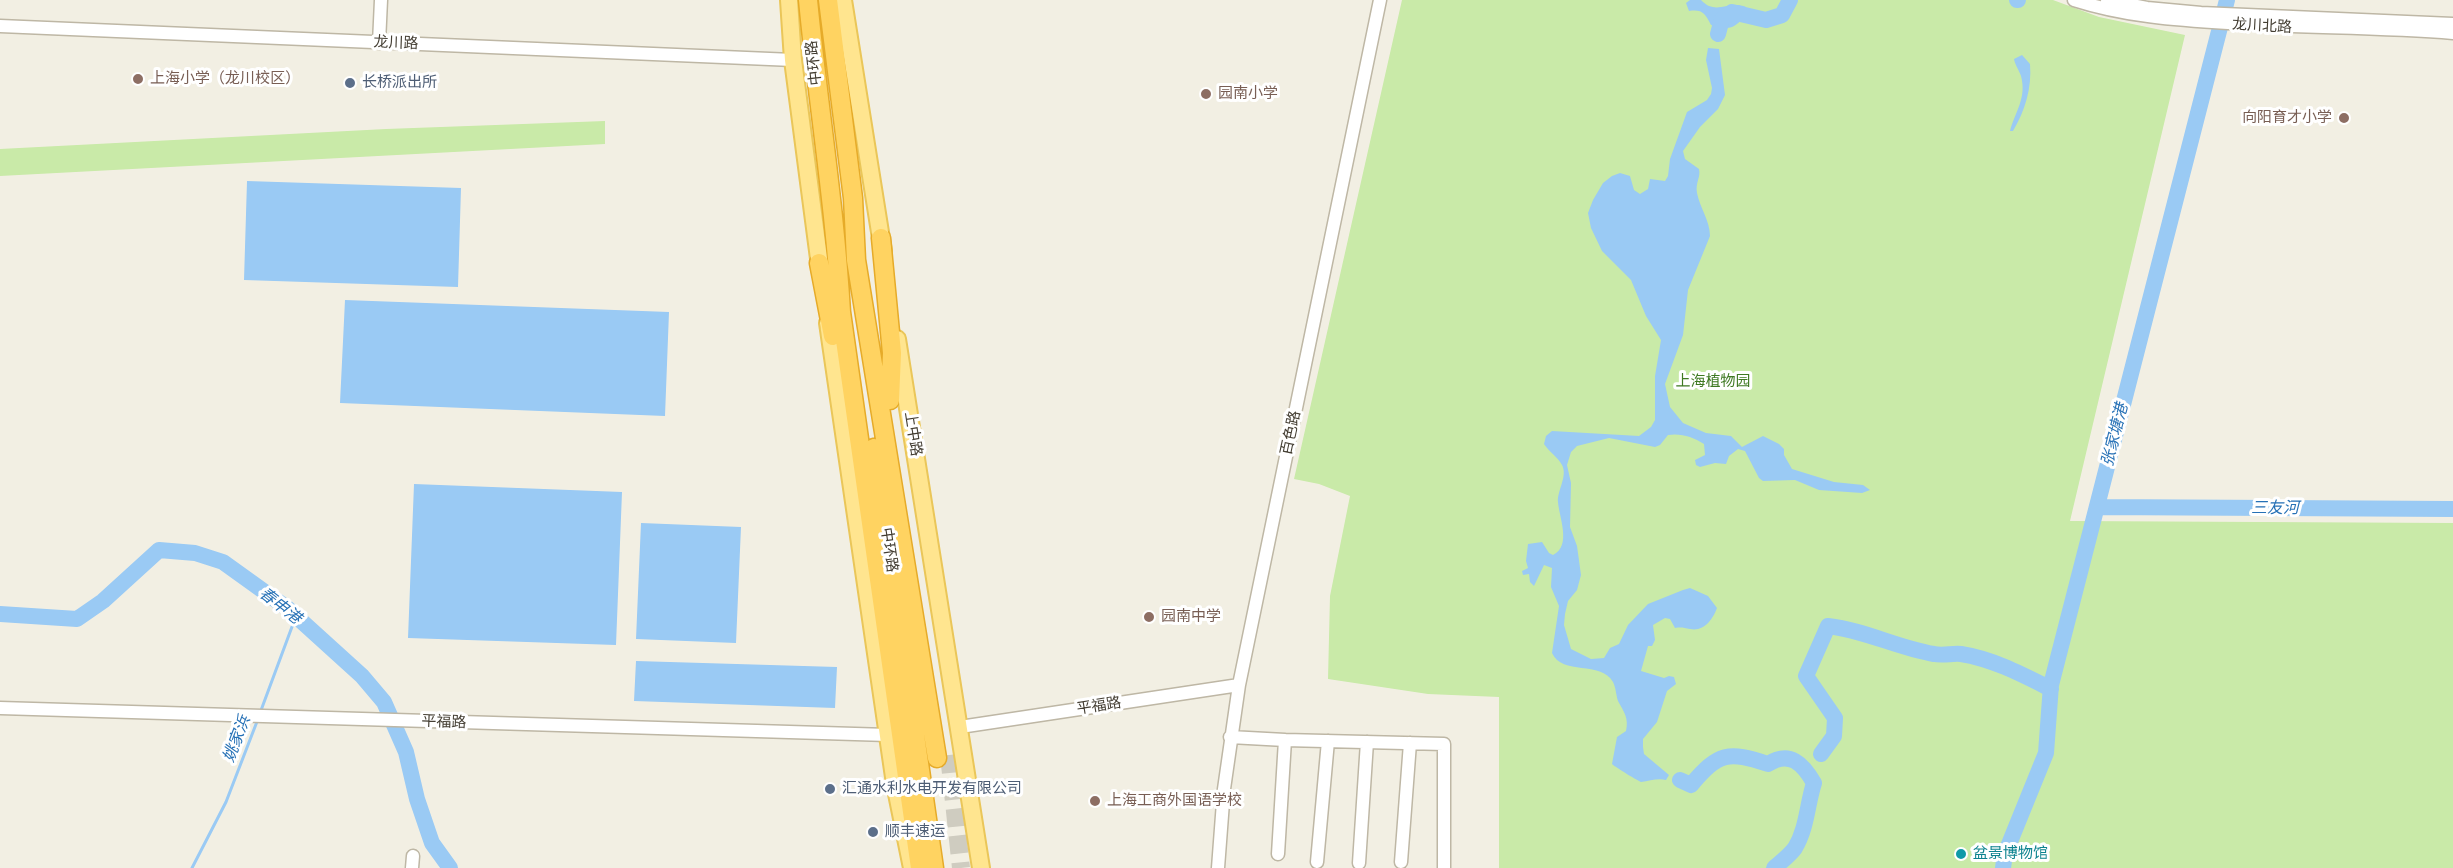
<!DOCTYPE html>
<html>
<head>
<meta charset="utf-8">
<style>
  body { margin:0 }
  canvas { display:block; background:#f2efe3 }
</style>
</head>
<body>
<canvas width="2453" height="868"></canvas>
<script>
const c = document.querySelector('canvas').getContext('2d');
c.lineJoin = 'round';
function fillPath(path, color) { c.fillStyle = color; c.fill(path, 'evenodd'); }
function strokePath(path, color, width, dash) { c.strokeStyle = color; c.lineWidth = width; c.lineCap = dash ? 'butt' : 'round'; c.setLineDash(dash || []); c.stroke(path); }
function write(font, color, halo, rows, align = 'center') {
  c.font = font + ' "Work Sans","Noto Sans SC",sans-serif'; c.lineWidth = 6; c.setLineDash([]); c.textBaseline = 'middle'; c.strokeStyle = halo; c.fillStyle = color; for (const [text, x, y, turn = 0] of rows) {
    c.save(); c.translate(x, y); c.rotate((+turn || 0) * Math.PI / 180); c.textAlign = isNaN(turn) ? turn : align; if (halo) c.strokeText(text, 0, 0); c.fillText(text, 0, 0); c.restore();
  }
}
fillPath(new Path2D(`
  M1402,0h651l46,17 86,18 -115,486 383,2v345h-954v-171l-71,-3 -100,-15 2,-83 20,-100 -31,-12 -25,-5z
  M605,121v23l-605,32v-27l386,-20z`), '#c9eaa8');
fillPath(new Path2D(`
  M1690,0h11c15,16 27,0 45,7v7c-12,16 -17,16 -35,11 -6,-12 -9,-16 -22,-14l-3,-8z
  M1708,48l11,1 6,46 -7,14 -18,18 -17,24 2,8 14,10c2,8 -4,14 -2,24 3,15 13,28 13,43l-22,54 -5,45 -18,49 5,23 13,16 23,10 25,3 11,11 21,-11 16,8 5,5v6l8,14 42,13 29,3 7,5 -8,3 -43,-3 -24,-10 -32,1 -4,-3 -14,-27 -7,-2 -9,7 -3,8 -11,-1 -15,4 -4,-2 -1,-5 10,-5 -1,-11c-11,-7 -23,-11 -36,-9l-8,10 -5,2 -46,-9 -32,8 -6,6 -4,13 4,18 -1,44 7,19 4,29 -4,15 -9,11 -3,13 -1,11 7,24 20,10 13,-1 6,-10 9,-4 9,-19 20,-21 35,-14 7,-2 18,8 9,12c-4,11 -13,24 -27,21 -6,-1 -8,-2 -15,-1l-5,-9 -5,-1 -12,7 2,15 -3,6h-4l-7,25 23,7 5,-2 5,1 2,7 -9,7 -10,31 -14,17v8l1,7 25,21 -3,5c-9,-2 -16,1 -25,2 -1,0 -26,-15 -29,-18l5,-27 9,-6c3,-13 -2,-19 -8,-30 -2,-6 -2,-13 -5,-19 -12,-22 -51,-6 -61,-29l7,-47 -8,-19 1,-19 -8,-3 -10,21 -4,-4 -1,-8 -6,1 -1,-4 6,-3 -2,-7 2,-17 14,-2 7,11 4,2c19,-9 6,-38 5,-53 -1,-11 10,-26 4,-37 -4,-8 -13,-13 -18,-21l2,-8 6,-5 87,5 12,-9 4,-7v-44l6,-36 -15,-24 -15,-36 -29,-29 -11,-23 -3,-15 5,-13 10,-17 9,-7 8,-3 10,3 4,14 6,4 8,-5 2,-10 15,2 3,-5 2,-17 17,-47 20,-12 4,-6 1,-6 -6,-28z
  M2022,55l8,9c2,24 -5,47 -17,67h-3c5,-19 17,-33 11,-55 -2,-6 -6,-11 -7,-17z
  M247,181l214,7 -3,99 -214,-7z
  M345,300l324,12 -4,104 -325,-13z
  M414,484l208,8 -6,153 -208,-7z
  M641,523l100,4 -5,116 -100,-4z
  M636,661l201,6 -2,41 -201,-7z`), '#9acaf4');
strokePath(new Path2D(`
  M260,713l36,-97
  M192,868l34,-66 32,-83`), '#9acaf4', 3);
strokePath(new Path2D(`
  M2017,0h1
  M1718,34l4,-15 10,-7 34,8 16,-5 8,-15
  M2097,507l356,2
  M0,614l77,5 26,-18 56,-51 36,3 28,9 64,46 75,68 22,26 22,50 11,47 15,44 18,25
  M1821,754l13,-18 1,-18 -29,-42 22,-50c36,4 70,22 106,28 9,2 19,-1 27,0 32,5 62,21 90,35
  M1680,780l11,5c28,-33 37,-34 77,-21 22,-14 35,0 46,19 -7,22 -7,45 -19,65 -5,7 -14,14 -21,20
  M2003,868l2,-14 41,-101 5,-68 176,-685`), '#9acaf4', 16);
strokePath(new Path2D(`
  M949,755l12,113`), '#cfccc0', 18, [18, 9]);
const minor = new Path2D(`
  M2074,0c50,16 101,20 154,23 75,5 150,4 225,10
  M2107,0l40,8 54,5 252,11
  M0,26l793,34
  M379,43l2,-43
  M0,708l888,27
  M960,727l279,-42
  M1230,737l55,3
  M1278,854l7,-114 159,4v124
  M1317,862l11,-121
  M1401,862l9,-119
  M1359,863l8,-121
  M412,868l1,-12
  M1218,868l6,-79 15,-104 141,-685`);
const major = new Path2D(`
  M789,0l4,60 28,214
  M843,0l40,251
  M828,323l67,461 17,84
  M897,339l84,529`);
const highway = new Path2D(`
  M808,0c10,104 27,207 33,312l79,556
  M828,0l25,198 3,62 81,498
  M881,238l11,115 -2,47
  M819,263l14,73
  M874,448l60,420`);
strokePath(minor, '#beb7a5', 15);
strokePath(major, '#eac659', 20);
strokePath(highway, '#e6ab29', 21);
strokePath(minor, '#fff', 12);
strokePath(major, '#ffe58f', 16);
strokePath(highway, '#ffd361', 18);
for (const [x, y, r, color] of [
  [138,79,6,"#8d6e63"],
  [350,83,6,"#5c6f8a"],
  [1206,94,6,"#8d6e63"],
  [2344,118,6,"#8d6e63"],
  [1149,617,6,"#8d6e63"],
  [830,789,6,"#5c6f8a"],
  [1095,801,6,"#8d6e63"],
  [873,832,6,"#5c6f8a"],
  [1961,854,6,"#0f9aa8"]
]) { const dot = new Path2D(); dot.arc(x, y, r, 0, 2 * Math.PI); c.fillStyle = color; c.fill(dot); strokePath(dot, '#fff', 2); }
write('15px', '#443e33', '#fff', [
  ["龙川北路",2262,26,3],
  ["龙川路",396,43,2],
  ["中环路",814,63,-96],
  ["百色路",1291,433,-78],
  ["上中路",913,434,81],
  ["中环路",889,550,82],
  ["平福路",1099,706,-9],
  ["平福路",444,722,2]
]);
write('15px', '#785e54', '#fff', [
  ["上海小学（龙川校区）",150,79],
  ["园南小学",1218,94],
  ["向阳育才小学",2332,118,"right"],
  ["园南中学",1161,617],
  ["上海工商外国语学校",1107,801]
], 'left');
write('15px', '#4e5e75', '#fff', [
  ["长桥派出所",362,83],
  ["汇通水利水电开发有限公司",842,789],
  ["顺丰速运",885,832]
], 'left');
write('15px', '#3f7923', '#fff', [
  ["上海植物园",1713,382]
]);
write('15px', '#0d838f', '#fff', [
  ["盆景博物馆",1973,854]
], 'left');
write('italic 16px', '#2671b6', '#fff', [
  ["张家塘港",2115,435,-76],
  ["三友河",2275,508],
  ["春申港",280,606,38],
  ["姚家浜",237,739,-69]
]);
</script>
</body>
</html>
